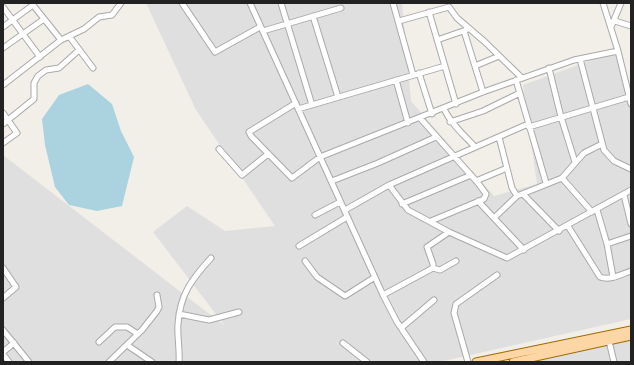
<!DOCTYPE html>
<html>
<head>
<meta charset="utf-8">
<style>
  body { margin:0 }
  #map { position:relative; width:634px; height:365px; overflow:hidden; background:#f2efe9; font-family:Signika,sans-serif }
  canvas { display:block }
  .frame { position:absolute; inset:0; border:4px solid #222; pointer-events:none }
</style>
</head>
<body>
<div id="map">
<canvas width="634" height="365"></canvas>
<div class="frame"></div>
</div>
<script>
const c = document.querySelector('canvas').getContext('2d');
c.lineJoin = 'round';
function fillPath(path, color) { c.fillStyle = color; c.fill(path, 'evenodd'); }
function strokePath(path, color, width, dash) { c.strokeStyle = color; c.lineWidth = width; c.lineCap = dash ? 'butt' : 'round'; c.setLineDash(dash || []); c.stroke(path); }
fillPath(new Path2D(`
  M146,3h256l9,98 83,95 43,-12 -14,-99 91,-33 17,40v227l-192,43h-436v-207l222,171 -72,-94 34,-26 38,25 50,-5 -79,-116z
  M631,338v24h-102z`), '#e0dfdf');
fillPath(new Path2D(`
  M88,84l24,20 9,27 13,26 -12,49 -25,5 -28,-6 -14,-18 -10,-42 -3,-26 17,-24z`), '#aad3df');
const minor = new Path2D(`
  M182,3l33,49 45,-25
  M250,3l133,292 14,27 27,40
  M281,3l31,102
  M393,3l20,72
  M603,3l15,48 13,53
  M3,7l37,50
  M429,12l27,92
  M313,16l25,81
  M399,21l50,-14 8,11 28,24 37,36
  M615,21l16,5
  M3,27l30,-22 28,35
  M611,27l10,-24
  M263,31l78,-23
  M464,31l19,61
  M69,36l24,32
  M437,40l29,-10
  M3,48l41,-29
  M580,59l24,91 10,11 17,8
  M475,66l24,-10
  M549,68l12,49 14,45
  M419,73l13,41
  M396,80l12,43
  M516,80l30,103
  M3,85l58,-45 23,-11 15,-12 13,-2 9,-12
  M296,103l-47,29 2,4 41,42 28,-21 163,-65 91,-32 44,-9
  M298,109l147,-43
  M444,109c7,15 20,26 31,38
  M3,113l14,20 -14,10
  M420,118l58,65 8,11 -2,5 -53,22
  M450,122l33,-11 37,-18
  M3,124l31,-25v-16l4,-7 8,-6 13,-2 20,-18
  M529,127l100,-30
  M499,137l13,51 5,8
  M219,149l23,26 26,-21
  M562,178l30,34
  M332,181l46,-18 58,-26
  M476,181l31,-13
  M389,185l19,25 41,22 58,26 124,-68
  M524,195l35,36
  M624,195l7,29
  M478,201l46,49
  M402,204l69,-29
  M345,210l44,-25 139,-61
  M597,210l10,34 24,-8
  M315,215l25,-13
  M494,218l23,-22 45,-18 22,-25 18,-9
  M568,226l32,51c10,4 22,-3 31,-6
  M607,244l6,33
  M299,246l48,-29
  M305,261l12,16 28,19 30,-19
  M3,268l13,19 -13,11
  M433,268l7,2 16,-9
  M383,295l50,-27v-4l-6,-17 22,-15
  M179,314l30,6 30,-8
  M401,328l33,-28
  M3,330l26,32
  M609,341l5,21
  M99,342l16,-15h12l11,7
  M343,343l24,19
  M127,345l25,17
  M3,352l11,-9
  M3,354l6,8
  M109,362l33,-32 15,-19 2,-4 -2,-12
  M179,362c1,-13 -2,-25 -1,-38 2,-30 14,-45 33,-66
  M468,362l-14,-49 2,-9 41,-29`);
const major = new Path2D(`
  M476,362l155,-32
  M513,362l118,-26`);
strokePath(minor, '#a9a9a9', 7);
strokePath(major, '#a06b00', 9);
strokePath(minor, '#fff', 5);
strokePath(major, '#fcd6a4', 7);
</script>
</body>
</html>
